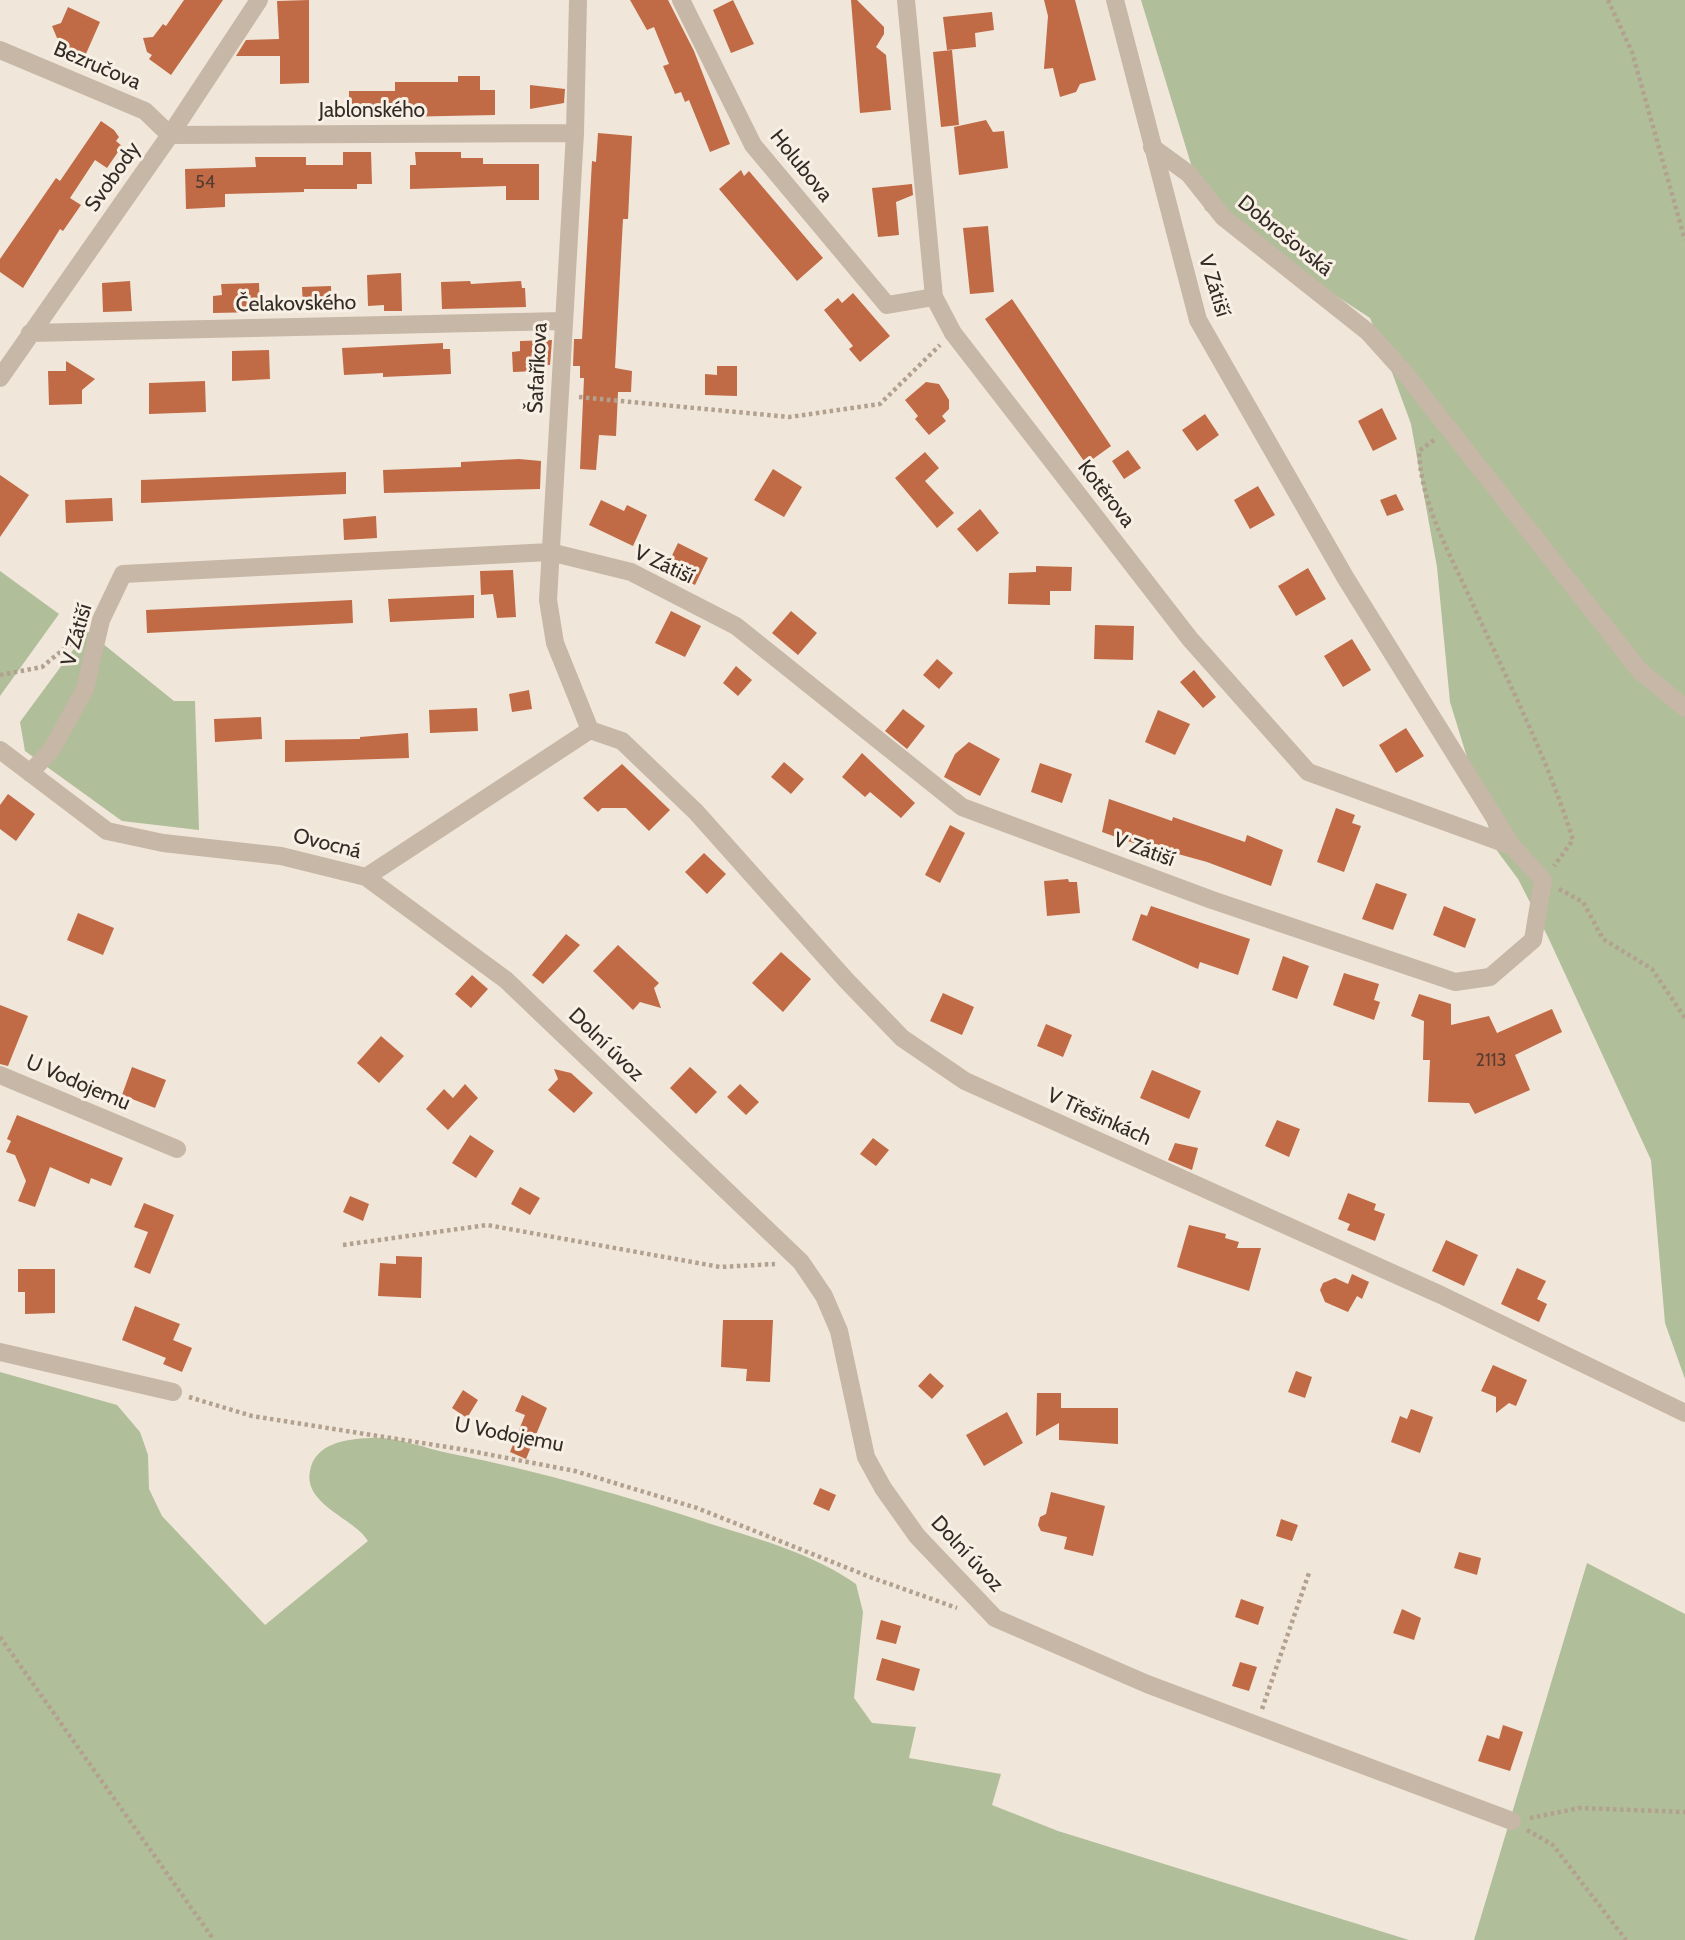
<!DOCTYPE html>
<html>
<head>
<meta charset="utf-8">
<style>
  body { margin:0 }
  canvas { display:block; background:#f0e6d9 }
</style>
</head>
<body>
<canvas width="1685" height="1940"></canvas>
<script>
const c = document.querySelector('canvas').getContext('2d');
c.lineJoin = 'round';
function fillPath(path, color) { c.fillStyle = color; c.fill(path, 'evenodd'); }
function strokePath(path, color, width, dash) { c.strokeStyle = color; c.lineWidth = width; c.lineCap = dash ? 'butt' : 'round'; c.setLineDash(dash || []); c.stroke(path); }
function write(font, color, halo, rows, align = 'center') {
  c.font = font + ' Cabin,sans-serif'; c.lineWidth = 6; c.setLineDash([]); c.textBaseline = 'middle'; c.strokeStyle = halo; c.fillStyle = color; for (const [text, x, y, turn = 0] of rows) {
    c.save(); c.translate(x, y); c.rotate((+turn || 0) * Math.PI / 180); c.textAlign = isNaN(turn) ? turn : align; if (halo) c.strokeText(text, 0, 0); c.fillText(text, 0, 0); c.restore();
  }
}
fillPath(new Path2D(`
  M1141,0h544v1379l-20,-56 -14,-163 -103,-223 -30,-58 -23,-31 -45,-146 -13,-135 -26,-143 -22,-60 -19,-46 -165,-108z
  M0,571l59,43 -59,82z
  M87,631l87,70h21l4,129 -77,-9 -97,-70 -5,-29z
  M0,1372l117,33 23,27 8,23 1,34 13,27 103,109 103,-84c-12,-22 -65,-36 -58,-70 5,-28 36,-32 60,-33 24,-2 54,10 78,15 91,18 178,43 266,72 48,15 101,30 142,59l7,28 -9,86 18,25 44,4 -7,31 92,16 -9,31 66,26 351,109h-1409z
  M1587,1563l98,51v326h-211z`), '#b0be9a');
fillPath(new Path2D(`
  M184,0h39l-52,75 -22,-16 3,-4 -5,-3 -4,-14 10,-1 10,-13 3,2z
  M309,0v83l-29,1v-28h-44l10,-16 33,-1 -2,-38z
  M630,0h38l26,51 36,93 -20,8 -21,-52 -4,2 -4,-10 -6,2 -12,-28 6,-2 -15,-37 -7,3z
  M733,0l21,44 -23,9 -18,-43z
  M851,0h6l27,27v7l-8,13 10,8 5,55 -31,3z
  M1044,0h31l21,80 -16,4 -4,8 -16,5 -7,-29 -9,1 4,-53z
  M68,7l32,15 -15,34 -25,-11 3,-5 -6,-2 -5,-12 9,-3z
  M992,12l2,18 -19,3 1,14 -29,3 -4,-33z
  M952,50l7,75 -18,2 -8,-75z
  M458,76h22v14h15v25l-146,3v-27h46v-9h63z
  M530,85l35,4 -1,14 -34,6z
  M986,120l7,12 11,-1 4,37 -49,7 -5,-48z
  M101,121l13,9 5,7 -3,4 6,5 -15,22 -12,-8 -25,38 11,7 -18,26 -3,-2 -37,59 -23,-16v-13l56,-81 4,3z
  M598,133l34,3 -4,83h-5l-8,149 17,3 -1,21h-13l-2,44 -17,-1 -3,35 -16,-1 4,-91h-4v-12h-7l1,-27h8l10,-178 4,1z
  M343,152h28l1,32h-15v5h-53v3l-79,2v13l-39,2 -1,-40 71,-2 -1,-10h51v8h37z
  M415,152h46v6h22v6h56v36h-33v-14l-96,3v-24h6z
  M741,170l3,6 5,-5 74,87 -26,23 -78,-92z
  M912,184l1,11 -17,7 3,33 -21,2 -6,-49z
  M988,226l6,66 -24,2 -7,-66z
  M401,273l1,38h-18v-6l-16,1 -1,-31z
  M130,281l2,30 -29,1 -1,-29z
  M470,281l1,3 50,-3 1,7h3l1,19 -84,2 -1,-27z
  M259,283l1,29 -47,1v-17l9,-1 -1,-11z
  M331,286l1,23 -29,1 -1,-23z
  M853,293l37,43 -30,26 -11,-13 4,-3 -29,-36 14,-12 4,5z
  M1012,299l99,147 -25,18 -101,-145z
  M552,340l-2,25 -11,-1v7l-26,1 -1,-20 8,-1v-10z
  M443,343v6h7l1,25 -68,3v-4l-39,2 -2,-27z
  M269,350l1,29 -38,2v-30z
  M66,361l29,18 -13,11v14l-33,1 -1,-34h18z
  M717,366h20v30l-32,-1v-21l12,1z
  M205,381l1,31 -57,2v-31z
  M926,382l13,2 10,16v9l-7,7 4,5 -17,14 -14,-16 3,-3 -13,-16z
  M1382,408l15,31 -24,12 -15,-30z
  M1205,414l14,21 -22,16 -15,-21z
  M1128,450l13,18 -17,11 -12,-18z
  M925,452l14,16 -14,13 29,32 -17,15 -42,-50z
  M519,459l22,2 -1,28 -156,4 -1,-23 78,-3v-5z
  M773,469l29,18 -18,30 -30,-17z
  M346,472v22l-205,9v-23z
  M0,475l29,20 -29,42z
  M1258,486l17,29 -25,14 -16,-29z
  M1396,494l8,16 -17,6 -7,-16z
  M112,498l1,23 -47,2 -1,-23z
  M601,500l23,11 3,-6 20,10 -14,31 -44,-21z
  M980,509l19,24 -22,19 -20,-23z
  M376,516l1,22 -33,2 -1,-21z
  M678,543l30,15 -13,27 -30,-15z
  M1036,566l36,1 -1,24h-21v14l-42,-1 1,-31 27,-1z
  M1308,568l18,31 -30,17 -18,-30z
  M513,570l3,47 -19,1 -4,-24 -12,1 -1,-24z
  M474,595v23l-84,4 -2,-23z
  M352,600l1,23 -206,10 -1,-23z
  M671,611l30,15 -16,31 -30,-14z
  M791,611l26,22 -19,22 -26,-22z
  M1095,625l39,1 -1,34 -39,-1z
  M1352,639l19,31 -28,17 -19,-31z
  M937,659l16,14 -14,16 -16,-14z
  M736,666l16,14 -14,16 -15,-13z
  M1194,670l22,27 -13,11 -23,-26z
  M529,690l3,19 -20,3 -3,-18z
  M477,708l1,23 -48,2 -1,-23z
  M903,709l22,17 -18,23 -22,-18z
  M1158,710l32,14 -15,31 -30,-13z
  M261,717l1,22 -47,3 -1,-23z
  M1406,728l18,28 -28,17 -17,-28z
  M408,733l1,25 -124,4v-22l75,-1v-2z
  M969,742l31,17 -20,37 -36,-19 11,-23z
  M862,753l53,50 -14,15 -31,-26 -5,5 -23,-20z
  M784,762l20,17 -13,15 -20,-17z
  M1040,763l32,11 -10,29 -31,-11z
  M622,764l48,46 -21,21 -23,-23h-24l-4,4 -15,-14z
  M8,794l27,20 -19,27 -16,-12v-24z
  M1109,799l63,22 1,-4 72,25 2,-7 36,15 -12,36 -64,-24 -29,-8 -2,4 -74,-26z
  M1336,808l19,7 -3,8 9,3 -17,46 -27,-10z
  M950,825l15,8 -25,50 -15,-8z
  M704,853l22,21 -19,20 -22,-22z
  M1068,879l1,3h8l3,31 -33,3 -3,-35z
  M1376,883l31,11 -14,36 -31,-11z
  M1151,906l99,33 -12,36 -38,-13 -2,7 -66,-29 9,-26 6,2z
  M1444,906l32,13 -11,29 -32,-13z
  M78,913l36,15 -11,27 -36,-15z
  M566,934l14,11 -37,39 -11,-9z
  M618,945l41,38 -5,5 7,20 -21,-6 -7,8 -40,-39z
  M781,952l30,27 -28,33 -31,-29z
  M1283,956l26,10 -12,33 -25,-9z
  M1344,973l35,11 -5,16 6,2 -6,18 -41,-15z
  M472,975l16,14 -17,19 -16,-14z
  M943,993l31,14 -12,28 -32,-14z
  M1419,994l32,10v21l38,-9 8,17 55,-24 10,23 -47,23 15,35 -55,24 -6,-11 -41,-1 2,-42h-7l1,-39 -13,-5z
  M0,1005l28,11 -20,50 -8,-2z
  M1046,1024l26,11 -9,22 -26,-11z
  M381,1036l23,20 -25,27 -22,-20z
  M132,1067l34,13 -11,28 -33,-13z
  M690,1067l27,25 -21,22 -26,-26z
  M554,1069l17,4 22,20 -19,20 -26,-23 10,-11z
  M1152,1070l49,21 -12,28 -49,-21z
  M465,1084l13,14 -30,32 -22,-21 18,-20 9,9z
  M740,1084l19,18 -13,13 -19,-18z
  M17,1115l106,43 -12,28 -20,-8 -2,6 -39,-17 -15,40 -17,-6 8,-20 -11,-26 -9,-3 5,-11 -4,-2z
  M1277,1120l23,9 -11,28 -24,-11z
  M470,1135l24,16 -18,27 -24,-15z
  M873,1138l16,12 -13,16 -16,-12z
  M1175,1143l23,5 -6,22 -24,-10z
  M520,1187l20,11 -10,17 -19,-11z
  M1348,1193l28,11 -2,6 11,4 -10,27 -28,-11 3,-6 -12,-5z
  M350,1196l19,8 -6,17 -20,-9z
  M144,1203l30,12 -24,59 -16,-7 14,-35 -14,-5z
  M1189,1225l37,9 -1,4 14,4 -2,6h24l-12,43 -72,-24z
  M1446,1240l32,15 -14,31 -32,-15z
  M396,1256l26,1 -1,41 -43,-2 2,-33 16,1z
  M1517,1268l29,13 -9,18 10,5 -8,18 -38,-18z
  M18,1269h37v44l-30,1v-22h-7z
  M1352,1274l17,8 -7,17 -5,-3 -9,16 -23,-10 -5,-12 3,-7 12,-5 13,6z
  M135,1306l45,18 -7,16 19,8 -10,24 -19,-8 3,-6 -44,-18z
  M723,1320h50l-3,62 -24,-1 1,-12 -26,-2z
  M1493,1365l34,15 -11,26 -7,-3 -13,10v-16l-15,-6z
  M1296,1371l16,6 -7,21 -17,-6z
  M930,1373l14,13 -12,13 -14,-13z
  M463,1390l15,10 -11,18 -15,-10z
  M1037,1393h24v15h57v36l-59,-4v-17l-23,13z
  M522,1395l25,13 -21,51 -16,-7 15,-37 -10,-4z
  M1411,1409l22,8 -13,36 -29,-11 9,-26 7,3z
  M1007,1412l16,31 -39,23 -18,-31z
  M820,1488l16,7 -7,16 -16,-7z
  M1051,1492l54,14 -12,50 -29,-7 3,-12 -26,-6 -3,-6 2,-8 6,-3z
  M1281,1519l17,6 -6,16 -16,-5z
  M1459,1552l22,6 -4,17 -23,-7z
  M1241,1599l23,8 -6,18 -23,-8z
  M1402,1609l19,9 -7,22 -21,-7z
  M881,1620l20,6 -5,18 -20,-5z
  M882,1658l38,11 -6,22 -38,-11z
  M1240,1662l17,5 -8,24 -17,-5z
  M1503,1725l20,7 -13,39 -32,-10 9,-26 12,4z`), '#c06b46');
strokePath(new Path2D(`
  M1608,0l24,52 53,188
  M579,397l210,20 91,-13 60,-59
  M1434,440l-15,11c2,52 29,99 50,145 36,80 78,160 104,244l-19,26
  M0,675l42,-8 34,-28
  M1559,889l24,13 20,37 49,30 33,49
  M343,1245l144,-20 233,42 55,-3
  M189,1397l63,19 208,33 115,22 122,37 173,69 87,31
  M0,1637l214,303
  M1262,1709l48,-139
  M1530,1818l50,-10 105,4
  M1527,1830l26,15 73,95`), '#b3a190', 4.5, [3.5, 3.5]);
strokePath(new Path2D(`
  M578,0l-3,133 -27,467 7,43 35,87
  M681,0l72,145 134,160 47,-8
  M906,0l28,297 19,36 237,306 118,133 204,74
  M0,50l145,61 25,24 405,-2
  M1152,147l37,27 34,43 145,115 36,40 236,299 45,37
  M30,333l533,-12
  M0,378l170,-243 89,-135
  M590,730l32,11 74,71 150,168 56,58 63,43 476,214 244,118
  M0,750l107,81 56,12 118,13 85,21 224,-147
  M30,773l22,-24 33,-60 16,-69 22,-46 427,-22 81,20 105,54 226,181 250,93 243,82 35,-5 43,-37 10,-60 -31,-34 -167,-269 -147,-257 -83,-320
  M366,877l140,103 295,282 23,34 15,35 27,126 17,31 34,48 78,82 152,66 365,137
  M0,1075l177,74
  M0,1352l173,40`), '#c7b7a6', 18);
write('18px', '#563b2e', null, [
  ["54",205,183],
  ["2113",1491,1061]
]);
write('21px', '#332b26', '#f8f0e5', [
  ["Bezručova",97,66,23],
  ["Jablonského",372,111],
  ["Holubova",801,166,51],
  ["Svobody",113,177,-55],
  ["Dobrošovská",1285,236,39],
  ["V Zátiší",1214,286,73],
  ["Čelakovského",296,304,-1],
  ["Šafaříkova",538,368,-87],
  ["Kotěrova",1106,494,52],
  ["V Zátiší",664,565,25],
  ["V Zátiší",77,635,-74],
  ["Ovocná",327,844,14],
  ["V Zátiší",1144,850,20],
  ["Dolní úvoz",606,1045,44],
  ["U Vodojemu",78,1083,23],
  ["V Třešinkách",1099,1117,24],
  ["U Vodojemu",509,1435,11],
  ["Dolní úvoz",967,1554,47]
]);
</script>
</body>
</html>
